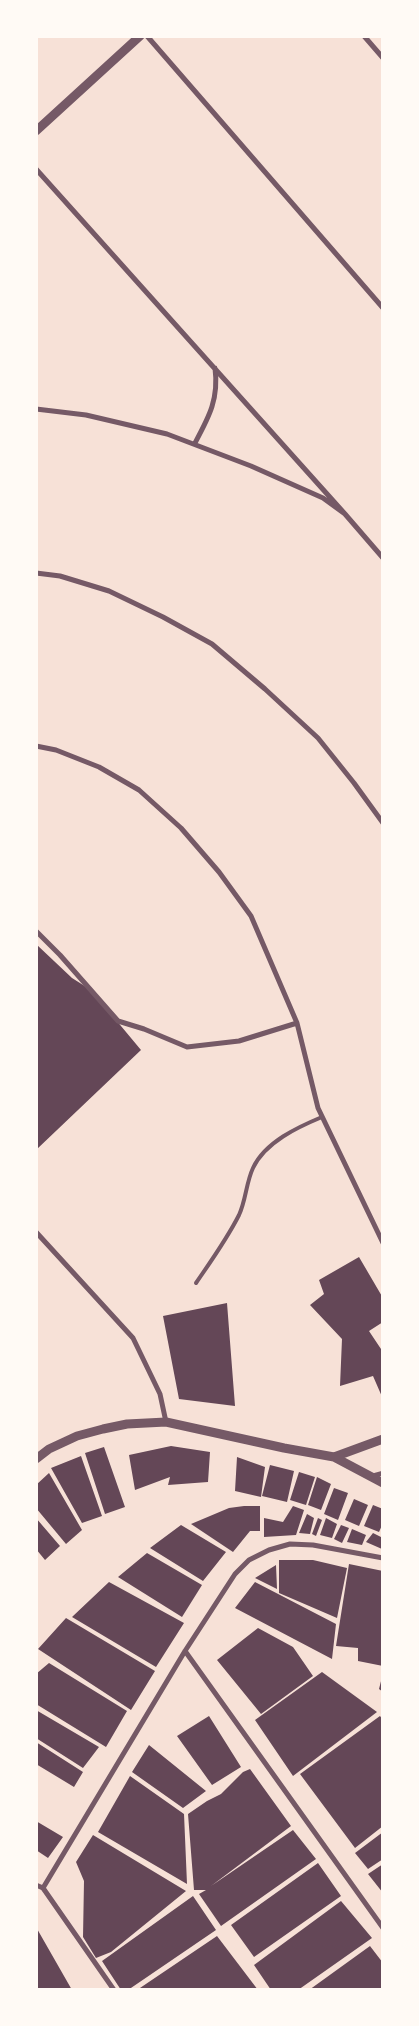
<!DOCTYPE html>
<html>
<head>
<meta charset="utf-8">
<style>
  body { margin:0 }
  #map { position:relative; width:419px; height:2026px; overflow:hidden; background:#f7e1d7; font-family:Helvetica,sans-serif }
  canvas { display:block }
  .frame { position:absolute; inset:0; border:38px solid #fffaf5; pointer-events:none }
</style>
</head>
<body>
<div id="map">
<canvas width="419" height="2026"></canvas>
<div class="frame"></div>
</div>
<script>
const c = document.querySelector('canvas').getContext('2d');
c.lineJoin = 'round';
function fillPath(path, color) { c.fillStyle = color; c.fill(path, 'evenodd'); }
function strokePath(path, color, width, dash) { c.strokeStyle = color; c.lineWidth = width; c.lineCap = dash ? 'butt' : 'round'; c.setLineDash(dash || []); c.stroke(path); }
fillPath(new Path2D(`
  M36,944l36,34 19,12 50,60 -105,100z
  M359,1257l24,41v24l-14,9 14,21v47l-10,-23 -33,10 2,-47 -32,-34 14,-11 -5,-14z
  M227,1303l8,103 -56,-7 -16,-83z
  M171,1446l39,6 -2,30 -40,3 2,-8 -35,13 -6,-35z
  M104,1447l21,60 -20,7 -20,-61z
  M81,1456l21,60 -20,7 -31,-55z
  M237,1457l28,10 -4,30 -26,-6z
  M270,1465l24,6 -7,31 -25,-6z
  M299,1472l16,5 -9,28 -16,-5z
  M49,1473l33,57 -16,14 -30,-36v-23z
  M317,1477l14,7 -10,26 -13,-5z
  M334,1488l14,5 -10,27 -14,-6z
  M354,1499l14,6 -9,21 -14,-6z
  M373,1505l10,4v14l-4,9 -15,-6z
  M244,1506h16v25h-10l-17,21 -42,-28 38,-16z
  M293,1506l11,4 -8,25 -32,2v-19l19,4z
  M307,1514l7,4 -4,16 -11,-1z
  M36,1518l24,28 -15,14 -9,-11z
  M318,1518l4,2 -6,16 -4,-2z
  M326,1518l11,6 -5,14 -12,-3z
  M181,1525l45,27 -23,29 -53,-33z
  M341,1525l8,3 -7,15 -8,-4z
  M352,1529l14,6 -4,10 -15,-3z
  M373,1533l10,5 -1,11 -16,-7z
  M147,1553l55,32 -20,32 -64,-40z
  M279,1560h34l34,8 -10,50 -58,-25z
  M349,1564l34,7v95l-25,-5v-13l-22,-2z
  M276,1565l1,24 -22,-11z
  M109,1582l75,41 -28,44 -84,-50z
  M255,1582l81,42 -4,35 -97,-51z
  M66,1618l89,53 -24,39 -93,-61z
  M258,1628l35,19 20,29 -52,38 -44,-54z
  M49,1663l78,48 -21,36 -70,-43v-30z
  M322,1672l55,40 -84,64 -38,-56z
  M382,1677h1v15l-4,-3z
  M36,1710l63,37 -16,21 -47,-30z
  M209,1716l32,51 -29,18 -35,-49z
  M380,1716l3,4v106l-28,22 -55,-74z
  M36,1742l47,30 -9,15 -38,-23z
  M149,1745l57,46 -23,17 -51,-36z
  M250,1769l41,57 -80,60 82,-56 23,29 -95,67 -22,-32 7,-4h-12l-6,-76 19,-13 14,-7 22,-22z
  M130,1776l54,38 3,70 -89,-52z
  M36,1821l27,16 -15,21 -12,-8z
  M383,1832v27l-15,10 -13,-16z
  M93,1835l93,56 -75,61 -15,6 -13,-21 1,-56 -8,-19z
  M318,1863l23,33 -87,61 -23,-32z
  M383,1864v29l-15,-19z
  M193,1896l23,34 -88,60h-7l-19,-29z
  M341,1901l31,37 -74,52h-27l-17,-25z
  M36,1927l36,63h-36z
  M217,1936l41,54h-121z
  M370,1946l13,17v27h-74z`), '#644757');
strokePath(new Path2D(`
  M196,1283c15,-22 31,-44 43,-68 7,-15 7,-32 14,-47 12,-26 45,-41 69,-51`), '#755966', 4);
strokePath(new Path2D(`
  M372,1476l11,-3`), '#755966', 4.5);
strokePath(new Path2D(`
  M147,36l236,272
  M364,36l19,22
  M36,169l309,345
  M36,409l50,6 81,19 84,32 72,32 22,16 38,44
  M195,443c14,-26 24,-44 20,-75
  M36,573l24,3 49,15 54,26 49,27 53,45 53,49 36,45 29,40
  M36,746l20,4 43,17 40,23 42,38 38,44 32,44 46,107 21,85 65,135
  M36,931l24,24 58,66 26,8 43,18 52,-6 58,-18
  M36,1232l97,106 27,56 6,28
  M185,1651l198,277
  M36,1885l7,3 71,102
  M43,1888l142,-237 50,-77 14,-14 20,-10 21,-6 23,1 70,13`), '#755966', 5);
strokePath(new Path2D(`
  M36,131l104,-95
  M334,1457l49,-18
  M36,1459l13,-10 28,-13 26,-7 24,-5 39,-2 118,26 50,9 49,26`), '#755966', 9);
</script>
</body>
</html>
